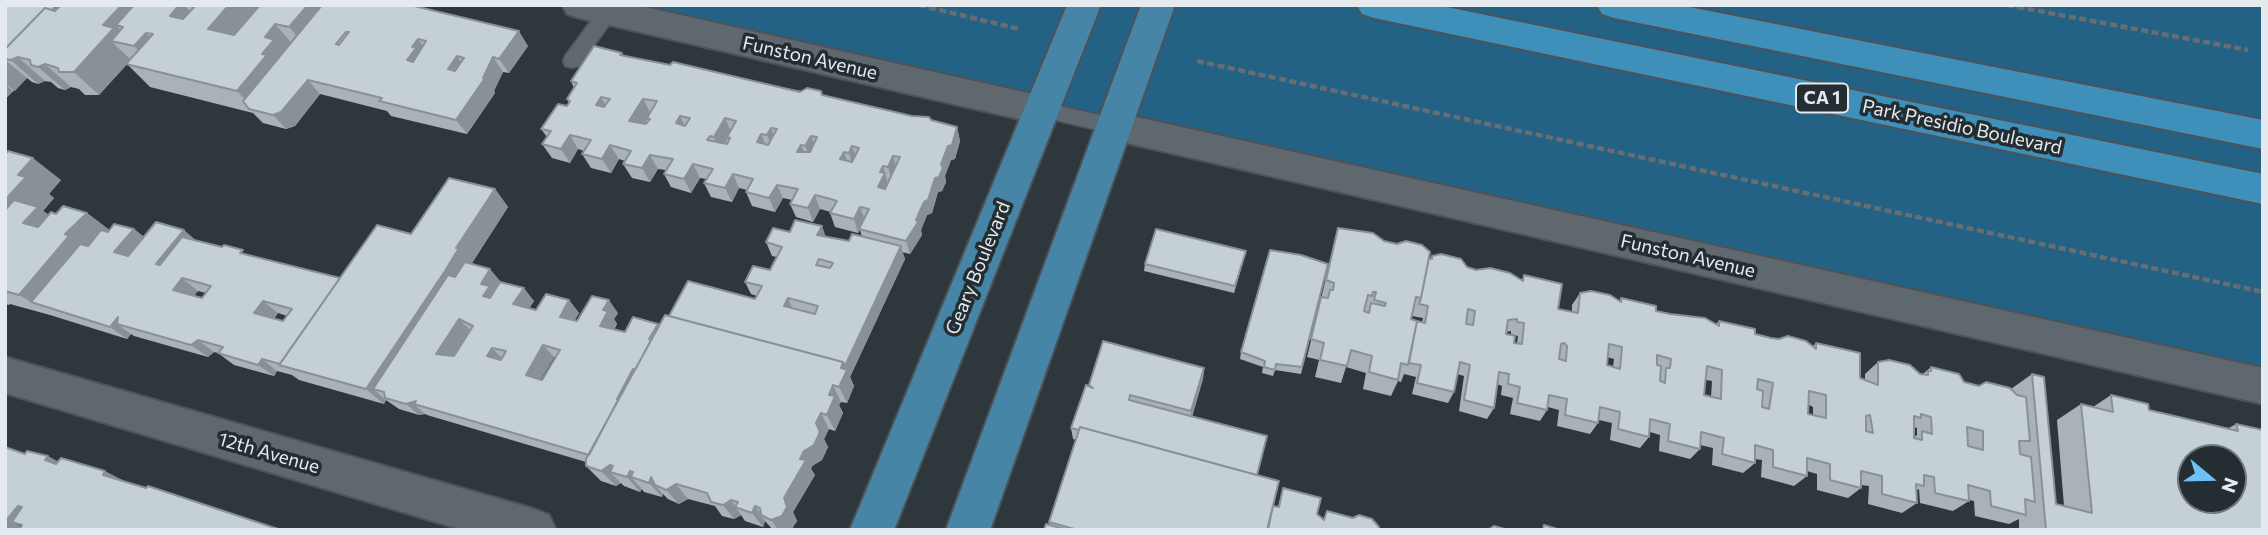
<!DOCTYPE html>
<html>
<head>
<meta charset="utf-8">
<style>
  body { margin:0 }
  #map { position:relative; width:2268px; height:535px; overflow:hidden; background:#2e373c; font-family:Commissioner,sans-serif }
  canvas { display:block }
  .frame { position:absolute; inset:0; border:7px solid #e4eaed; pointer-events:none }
  .north { position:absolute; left:2177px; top:444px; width:70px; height:70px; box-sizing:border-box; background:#242d32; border:2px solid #71797d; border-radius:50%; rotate:109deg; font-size:19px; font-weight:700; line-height:28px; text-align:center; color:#e4eaed }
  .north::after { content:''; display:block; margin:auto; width:24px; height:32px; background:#6dc2f3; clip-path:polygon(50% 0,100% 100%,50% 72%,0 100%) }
</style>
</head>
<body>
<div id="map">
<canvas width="2268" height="535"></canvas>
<div class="frame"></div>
<div class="north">N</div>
</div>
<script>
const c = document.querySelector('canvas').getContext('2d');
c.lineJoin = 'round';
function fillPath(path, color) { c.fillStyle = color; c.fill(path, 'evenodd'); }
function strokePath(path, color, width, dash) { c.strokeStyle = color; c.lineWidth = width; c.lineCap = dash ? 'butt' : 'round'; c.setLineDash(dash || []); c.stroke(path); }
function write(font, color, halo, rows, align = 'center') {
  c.font = font + ' Commissioner,sans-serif'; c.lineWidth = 7; c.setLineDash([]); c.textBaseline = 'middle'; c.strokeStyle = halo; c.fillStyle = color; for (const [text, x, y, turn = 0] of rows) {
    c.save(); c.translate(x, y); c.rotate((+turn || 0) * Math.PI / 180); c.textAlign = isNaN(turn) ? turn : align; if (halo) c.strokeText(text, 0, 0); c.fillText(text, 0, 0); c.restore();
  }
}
fillPath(new Path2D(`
  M580,5h1683v380z`), '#236284');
const service = new Path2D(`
  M609,5l6,2 2,5 -2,5 -36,49 -7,2 -7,-2 -2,-5 2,-5 36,-49z
  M1041,102l73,16 7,2 3,6 -3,6 -7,2 -80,-19 -3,-5 3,-5z`);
const minor = new Path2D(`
  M562,5h74l405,91 13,4 5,10 -5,10 -13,4 -462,-106 -12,-4z
  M1114,112l1149,256v36l-1149,-264 -13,-4 -5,-10 5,-10z
  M5,357l529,152 15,6 7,15h-93l-458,-137z`);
const primary = new Path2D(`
  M1067,5h34l-207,525h-44z
  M1141,5h34l-185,525h-44z`);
const trunk = new Path2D(`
  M1357,5h80l826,169v30l-889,-186 -12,-4z
  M1597,5h82l584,115v29l-649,-131 -12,-4z`);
strokePath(service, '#4c5358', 3);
strokePath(minor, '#4c5358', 4);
strokePath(primary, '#4c5358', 4);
strokePath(trunk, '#4c5358', 4);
strokePath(new Path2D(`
  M919,5l100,24
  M2007,5l241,45
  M1197,61l1066,231`), '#666e73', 4.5, [7, 3.5]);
fillPath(service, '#5e686e');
fillPath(minor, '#5e686e');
fillPath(primary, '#4685a6');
fillPath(trunk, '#3e8fb9');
fillPath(new Path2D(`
  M5,5h405l118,41 -19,27 -6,-1 -9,19 1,2 -28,41 -76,-18 -4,-5 -67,-17 -25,32 -9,3 -23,-6 -10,-10 -103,-26 -23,-23 -28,31h-14l-6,-6 -8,-2 -6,3 -7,-2 -7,-6 -6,-1 -7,3 -6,-2 -5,-4 -22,21z
  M622,53l1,3 199,39 135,32 3,14 -5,18 -4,1 -6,16 1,6 -4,9 -4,1 -6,21 -5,2 -6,15 1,5 -12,19 -8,-2 3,7 -55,118 4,9 -7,17 -6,-1 -2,3 4,8 -8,18 -6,-2 -5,10 4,8 -6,13 -10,6 -1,3 4,6 -22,37 4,9 -6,9h-18l-8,-9 -2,6 -18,-6 -4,-6 -7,4 -12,-3 -7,-10 -27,-7 -9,5 -11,-5 -5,-5 -1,3 -18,-5 -2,-3 -2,3 -16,-6 -3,-3 -5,3 -15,-5 -15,-15v-4l-159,-47 -2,-1 -6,1 -20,-6 -13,-9 -2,4 -85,-24 -7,-5 -15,-4 -3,5 -40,-11 -16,-12 -4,-1 -6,5 -74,-21 -3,-2 -4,5 -77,-24 -40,-11 -1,1 -4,-1v-149l56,25 -12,14 5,4 -11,13 6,4 38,-2 22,17 25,-1 10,8 53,4 52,15 91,22 71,-44 84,-45 13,18 -36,56 1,2 61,36 -5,7 7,2 33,-10 10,13 -5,8h3l41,-8 -4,6 3,5 -3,6 11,2 33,-8 1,1 10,-9 86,-17 2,-3 -6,-2 -6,-12 25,-12 7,-13 -5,-1 -6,-14 24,-10 59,9 13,-4 -2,-7 -2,3 -23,-6 -5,-14 1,-1 -11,-3 -7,13 -17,-5 -6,-13 2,-4 -9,-2 -8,14 -23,-6 -6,-14 1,-2 -8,-2 -7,14 -21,-5 -7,-14 2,-4 -6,-1 -9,15 -20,-6 -7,-13 2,-4 -8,-1 -8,13 -18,-4 -9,-14 2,-3 -6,-2 -8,14 -20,-5 -9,-14 2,-3 -6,-2 -8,14 -18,-5 -10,-14 5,-7 -6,-8 28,-26 -2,-4 7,-11 -3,-7zM198,291l8,2 -4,5 -8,-2zM278,313l9,3 -4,5 -9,-2zM554,357h2l-14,23 -1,-1z
  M1338,228l59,16 34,15 1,-3 35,11 55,13 2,-5 34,34 14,3v-7l8,-12 39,8 2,-3 35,13 60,13 3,-3 36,13 16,4 42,8 3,-3 44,35 5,2v-6l13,-12 45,12 8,-7 33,15 15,4 32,3 21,-15 24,130 8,2 -7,-86 24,-16 12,3 18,-12 38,15 78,19 9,-5 27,106h-244v-11l-10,5 -34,-8 -1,-15 -5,-1v1l-16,10 -33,-8 -1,-14 -3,2 1,12 -15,10 -34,-9 1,-18 -8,-1v3l-13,10 -31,-8v-16l-10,-3v5l-13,10 -33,-9 1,-17 -7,-1v4l-12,10 -31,-8 1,-17 -13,-3v4l-10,10 -31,-8 1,-16 -10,-3 -1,5 -9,11 -30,-8 2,-17 -13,-3 -1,3 -8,11 -33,-8 2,-16 -11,-3 -1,3 -7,11 -30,-7 3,-16 -12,-3 1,-9 -5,-2 -3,24 -7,11 -28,-8 5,-35 -7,-2 -3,18 -6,11 -36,-9 4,-17 -12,-3 -3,8 -3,-1 -7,15 -28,-7 3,-16 -20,-6 -5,16 -26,-6 4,-17 -12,-3zM1412,316l11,2 -1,4 -11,-3zM1511,331v3l7,2 -1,7h-3l-8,-9v-2zM1607,357l7,2 -1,8 -6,-2zM1706,380l6,1 -1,16 -7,-2zM1809,405l4,2v8l-5,-1zM1914,427l3,1v7l-3,2z
  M1246,251l-12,42 -90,-22 1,-7z
  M1328,264l-27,110 -26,-4 -2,6 -11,-3 1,-6 -23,-8 1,-7z
  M1204,368l-1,11 -11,38 65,58 14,38 7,-6 5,-19 41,31 3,-8 52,19h-335l5,-5v-3l27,-82 -3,-1 -2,-11 18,-43z`), '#a9b2b8');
fillPath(new Path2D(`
  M49,5h36l-55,55 -12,-3 27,24 -7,3 -27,-24z
  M122,5h27l-26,22 -7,-2 17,17 -22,-1 20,19 -32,35 -25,-23 29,-47z
  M156,5h28l20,21 -12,13z
  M229,5h42l-41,48 -22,-24z
  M308,5h38l-37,46 -20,-24z
  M275,24l21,24 -41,62 -18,-19 25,-37 3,-17z
  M519,31l9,15 -19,27 -10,-14z
  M146,33l24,23 -12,14 -24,-24z
  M418,39l11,15 -11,21 -11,-15 5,-13z
  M457,56l10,15 -8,13 -11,-15z
  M493,57l10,15 -9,19 1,2 -28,41 -11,-14 27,-42z
  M5,60l22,18 -12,13 -10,-8z
  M45,64l26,23 -6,3 -27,-23z
  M308,80l12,14 -25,32 -9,3 -13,-14z
  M5,84l8,7 -8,8z
  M601,97l8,14 -13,-6z
  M643,99l8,15 -14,21 -8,-14z
  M680,116l7,14 -11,-7z
  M725,118l6,14 -4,5 1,1 -8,13 -6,-14z
  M957,127l3,14 -5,18 -4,1 -6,16 1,6 -4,9 -4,1 -6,21 -5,2 -6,15 1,5 -12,19 -4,-13z
  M771,128l6,14 -4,8 -6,-15z
  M761,134l6,14 -10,-6z
  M570,135l8,14 -8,14 -9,-14z
  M811,136l5,14 -5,10 -6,-14z
  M610,145l9,14 -8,14 -9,-14z
  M801,145l6,14 -10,-7z
  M852,146l5,14 -4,7 -4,-14z
  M844,152l5,14 -9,-7z
  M650,155l8,14 -8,13 -8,-14z
  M893,156l4,14 -5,11 -4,-14z
  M33,158l28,22 -12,14 5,4 -11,13 24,17 -46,8 -16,-12v-24l13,-25z
  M693,164l7,14 -9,15 -7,-14z
  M883,166l6,21 -6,14 -5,-14 2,-15z
  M733,174l6,14 -7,14 -7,-14z
  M777,185l6,13 -8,14 -6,-14z
  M495,189l13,18 -36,56 2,2 -90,127 -11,-3 13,11 -2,4 -18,-15z
  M815,195l5,14 -7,13 -5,-14z
  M860,207l5,13 -7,13 -4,-14z
  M87,213l28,21 -84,68 -12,-7 46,-61z
  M822,226l5,14 -10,-5z
  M134,229l16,13 -19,23 -17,-13z
  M184,230l15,13 -27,34 -16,-13z
  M901,246l4,13 -55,118 4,9 -7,17 -8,-16 2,-19z
  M1246,251l-12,42 1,-7z
  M490,269l11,13 -7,26 -11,-12 -2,-12z
  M182,278l16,13 -9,11 -16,-12z
  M524,288l10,13 -10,16 -11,-13z
  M788,298l5,12 -9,-4z
  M569,300l10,13 -9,16 -10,-12z
  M609,300l9,13 -4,6 3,5 -8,14 -9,-12 3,-16z
  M263,301l15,12 -9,12 -15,-12z
  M118,317l-1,7 14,10 -4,5 -17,-12z
  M459,319l12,12 -22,35 -13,-12z
  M658,324l8,12 -6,10 -11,-7z
  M198,340l16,12 -6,5 -17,-12z
  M543,345l11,12 -18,30 -10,-12z
  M492,348l12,12 -17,-4z
  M262,359l15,12 -3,5 -16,-11z
  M1204,368l-1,11 -13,43 1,-11z
  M633,369l9,12 -38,86 13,-68z
  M833,385l8,17 -2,3 4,8 -8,18 -8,-16 2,-20z
  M416,401l-2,3 11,10 -6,1 -13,-11z
  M821,413l8,16 -5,10 4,8 -6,13 -10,6 -1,3 4,6 -22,37 4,9 -6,9h-13l-7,-10z
  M48,456l20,11 -23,-7z
  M610,465l9,9 -9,-2 11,11 -5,3 -15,-15z
  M105,471l19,10 -21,-6z
  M630,471l8,8 -7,-2 11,12 -2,3 -13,-15z
  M651,477l4,8 8,9 -1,3 -13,-14z
  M676,484l12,15 -9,5 -13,-14z
  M731,500l10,15 -7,4 -11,-14z
  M18,506l21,10 -17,9 -10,-3 16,8h-23v-8z
  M755,506l10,15 -2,6 -11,-14z`), '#899196');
const building = new Path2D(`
  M5,5h49l2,1 -4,4 -7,-2 -40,41z
  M61,5h61l-19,20 11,3 -40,44h-15l-1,-4 -13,-4 -7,3 -7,-2 -1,-5 -12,-3 -7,3 -6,-1v-10l40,-41 10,3z
  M134,5h45l-9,11 13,3 12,-13 -1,-1h35l-21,24 26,6 26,-30h48l-19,22 -14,-3 -10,13 9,3 -12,14 5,1 -30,36 -111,-27 27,-30 -7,-1 -12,13 -23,-5 12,-14 -7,-2z
  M322,5h88l109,26 -20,28 -6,-2 -10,21h2l-29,42 -77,-19 3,-3 -74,-18 -27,32 -8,3 -24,-6 -6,-8zM346,32h3l-10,13 -3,-1zM418,39l8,2 -13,21 -6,-2 9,-12 -4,-1zM457,56l7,2 -9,13 -7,-2z
  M594,46l28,7 -2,2 50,10 3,-3 127,30 7,-4 14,3 1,4 90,21 17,1 2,3 26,7 -5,18 -4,1 -7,18 2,4 -4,9 -4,1 -7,22 -4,2 -8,18 2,2 -12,19 -47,-12 10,-20 -9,-2 -6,12 -24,-6 7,-12 -10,-3 -12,-3 -7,13 -18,-4 8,-15 -21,-4 -8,13 -23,-6 7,-13 -20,-5 -8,14 -21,-5 9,-14 -20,-5 -9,15 -20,-5 9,-15 -23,-4 -8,13 -19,-4 8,-13 -21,-6 -8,14 -20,-5 9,-14 -21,-5 -9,14 -19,-5 9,-13 -10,-2 17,-25 9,2 3,-5 -3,-2 10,-16 -6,-2zM601,97l9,2 -6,8 -8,-2zM643,99l14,2 -10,17 3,1 -4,5 -17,-3zM680,116l10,2 -5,8 -9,-3zM725,118l11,3 -9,16 3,1 -3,6 -20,-4 3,-4 4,1zM771,128l6,1 -9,16 -11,-3 4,-8 6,1zM811,136l6,1 -7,15h-13l4,-7 4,1zM852,146l7,2 -7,14 -12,-3 4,-7 5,1zM893,156l7,1 -15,32 -7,-2 7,-14 -5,-1 3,-6 5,1z
  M8,151l25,7 -15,17 8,2 -21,23v-45z
  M449,178l46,11 -39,59h3l-14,23 -79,118 -87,-24 98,-140 34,9z
  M14,200l24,7 -15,16 15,4 13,-15 5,2 7,-8 24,7 -22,21 4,2 -50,59 -14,-4v-81z
  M795,220l27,6 -5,9 32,6 3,-7 49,12 -56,120 -2,-4 -174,-46 19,-35 67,18 7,-13 -17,-4 8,-16 17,4 12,-23 -16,-5 7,-14 17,4zM819,259l14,4 -3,5 -14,-3zM788,298l30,8 -3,8 -31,-8z
  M156,222l28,8 -28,34 4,1 22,-28 40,10 2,-2 19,5 -3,3 100,25 -60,86 -18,-5 -4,6 -40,-12 5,-6 -25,-7 -7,5 -74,-21 1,-7 -8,10 -79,-25 49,-58 8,2 13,-16 7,2 6,-8 20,5 -20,23 14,4zM182,278l29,8 -9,12 -29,-8zM263,301l29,8 -9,12 -29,-8z
  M1338,228l35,5 11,8 13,3 9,-3 16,4 8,7 -9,46 -5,-1 -5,22 6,2 -9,44 -7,-2 -3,17 -29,-8 3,-16 -21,-6 -4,16 -27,-6 4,-17 -13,-4 10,-42 7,1 2,-8h3l1,-7 -8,-3zM1373,292h3l-2,8 12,3 -1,3 -14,-3 -2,10 -5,-2 4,-16 4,1z
  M1156,229l90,22 -11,35 -90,-22z
  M1270,250l31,5 27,9 -26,103 -26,-3 -1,6 -11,-3 1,-6 -24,-9z
  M1441,254l20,5 6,8 9,3 14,-2 20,5 13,8 1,-6 38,9 -4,25 20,4 2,-20 11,-2 19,4 11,7v-4l35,8v5l14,3 35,4 14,8v-5l36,8v5l16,4 8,1 9,-3 18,5 10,8v-6l44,10v25l18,7v-23l11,-2 21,5 10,9 8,1v-4h3v-4l28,7 5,8 15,4 7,-4 24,6 7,7 9,2 4,44h-11l1,13 11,3 4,45 -10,-3 1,16 -35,-9 -1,-15 -22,-6 1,16 -34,-8 -1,-16 -10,-2v11l-8,-2 1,19 -35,-9v-18l-21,-5v17l-31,-8v-16l-23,-6v18l-34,-9v-17l-18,-5v18l-33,-9 2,-16 -23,-6 -1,17 -32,-8 2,-17 -20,-5 -1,18 -31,-8 2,-17 -20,-5 -2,16 -33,-8 2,-16 -18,-4 -2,15 -30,-7 3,-16 -12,-3 1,-10 -10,-2 -5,36 -30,-8 6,-35 -10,-3 -6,30 -37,-9 4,-18 -12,-2 8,-42 8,2 3,-17 -9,-2 2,-6 8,-40 3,1v-3zM1468,309l7,2 -2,14 -7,-1zM1517,319v3l7,1 -2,21 -8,-1 1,-7 -9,-2 2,-14zM1564,343l3,3 -1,15 -7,-2 2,-15zM1609,344l13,3 -2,22 -13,-4zM1657,355l14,4 -1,9h-4l-1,15 -5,-2 1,-15 -4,-1zM1707,366l15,4 -1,29 -17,-4zM1758,379l15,4 -4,26 -7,-2 1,-16 -6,-2zM1809,391l17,4v23l-18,-4zM1921,414l10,3 1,17 -10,-3v9l-8,-2v-22l7,2zM1870,415l3,18 -7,-2v-15zM1967,427l16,4v19l-15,-4z
  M465,262l25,7 -9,15 9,2 -7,10 7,2 10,-16 24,6 -11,16 23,6 10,-16 23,6 -9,17 17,4 15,-25 17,4 -6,10 5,1 -8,15 25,6 8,-15 25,7 -9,15 2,1 -16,30 -2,-1 -16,30 1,1 -29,55 -175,-51 2,-3 -10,3 -21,-6 -1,-6 -11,-3 75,-114 7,2zM459,319l14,7 -19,30 -18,-2zM543,345l17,5 -18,30 -16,-5zM492,348l14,3 -5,9 -14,-4z
  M665,315l178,47 -2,6 6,2 -8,17 -6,-2 -4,10 6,1 -8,19 -6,-2 -5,10 4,9 -6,13 -10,6 -4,8 6,1 -22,38 3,9 -5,9 -11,4 -10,-5 -1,-7 -5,-2 -3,7 -17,-6 3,-5 -7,-2 -8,5 -12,-3 -4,-9 -31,-9 -10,6 -11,-5 -4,-8 -2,6 -18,-6 2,-5 -3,-1 -3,6 -17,-5 3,-6 -3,-1 -9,6 -15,-5v-7z
  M1103,341l101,27 -13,43 -61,-16 -1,5 138,36 -10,39 -177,-48 -1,3 -8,-2 15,-43 7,3 -4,-3z
  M2032,374l12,3 12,127 36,9 -11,-109 32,8 -2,-17 37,9 1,6 89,21 -2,-7 27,6v100h-217zM2191,458h42v42h-42z
  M1080,427l199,54 -12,49h-189l-29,-8z
  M5,447l20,7 2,-3 21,5 -3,4 11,4 5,-6 44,13 -2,4 43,13 2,-2 133,44h-262l3,-5 -10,-3 10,-15 -4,-1 -13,16z
  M1283,488l38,10 -4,16 7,6 3,-9 26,7 6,-3 13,4 7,8v3h-111l5,-24 6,1z
  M1046,524l22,6h-24z
  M1544,525l16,5h-17z
  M1494,526l14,4h-20z`);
fillPath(building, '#c4cfd6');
strokePath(building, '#899196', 2);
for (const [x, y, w] of [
  [1822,98,52]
]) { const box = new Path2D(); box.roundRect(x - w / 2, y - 14.5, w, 29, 5); c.fillStyle = '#242d32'; c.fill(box); strokePath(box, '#e4eaed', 2); }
write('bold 18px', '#e4eaed', null, [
  ["CA 1",1822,98]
]);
write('19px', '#e4eaed', '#242d32', [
  ["Funston Avenue",810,58,13],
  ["Park Presidio Boulevard",1962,127,12],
  ["Funston Avenue",1688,256,13],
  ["Geary Boulevard",978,268,-68],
  ["12th Avenue",269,453,16]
]);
</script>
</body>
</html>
